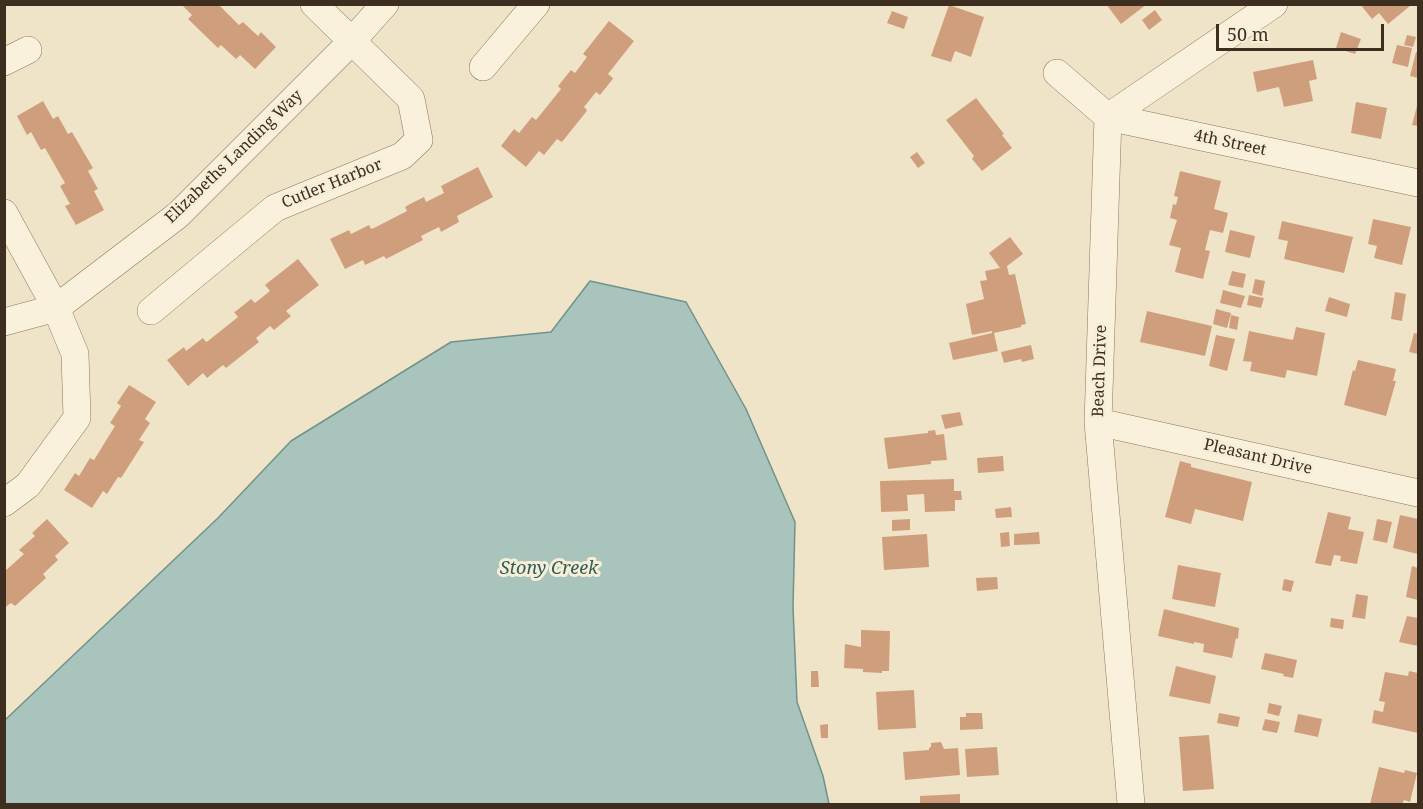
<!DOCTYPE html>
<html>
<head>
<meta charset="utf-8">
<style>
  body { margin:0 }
  #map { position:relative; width:1423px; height:809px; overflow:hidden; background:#f0e4c8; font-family:"Noto Serif",serif }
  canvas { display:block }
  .frame { position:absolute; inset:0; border:6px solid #3d2e20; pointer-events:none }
  .scale { position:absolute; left:1216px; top:24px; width:168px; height:27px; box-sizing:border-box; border:3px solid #3d2e20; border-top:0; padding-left:8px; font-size:18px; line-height:21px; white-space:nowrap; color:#3d2e20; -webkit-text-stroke:4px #f7eed8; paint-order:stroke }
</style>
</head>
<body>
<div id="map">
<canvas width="1423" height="809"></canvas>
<div class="frame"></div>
<div class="scale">50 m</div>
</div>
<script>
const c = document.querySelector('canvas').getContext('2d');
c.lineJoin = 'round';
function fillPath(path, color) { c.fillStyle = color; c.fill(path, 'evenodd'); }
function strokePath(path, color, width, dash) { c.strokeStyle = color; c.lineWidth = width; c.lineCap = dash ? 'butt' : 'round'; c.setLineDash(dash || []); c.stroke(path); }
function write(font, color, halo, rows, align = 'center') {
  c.font = font + ' "Noto Serif",serif'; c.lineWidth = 6; c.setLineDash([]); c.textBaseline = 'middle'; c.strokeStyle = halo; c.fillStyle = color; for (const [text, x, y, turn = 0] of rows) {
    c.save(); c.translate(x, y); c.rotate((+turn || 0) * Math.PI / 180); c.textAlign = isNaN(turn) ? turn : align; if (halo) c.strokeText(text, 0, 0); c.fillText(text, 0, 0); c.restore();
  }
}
const water = new Path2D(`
  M590,281l96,21 60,107 49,113 -2,85 4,95 26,74 6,28h-824v-84l213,-202 73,-77 160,-99 100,-10z`);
fillPath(water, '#a9c4bc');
strokePath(water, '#6f938a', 1.5);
fillPath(new Path2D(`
  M181,4h37l21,21 4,-3 15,14 3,-4 15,15 -21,22 -15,-14 -4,4 -15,-14 -3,3 -30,-29 4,-4z
  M1106,4h41l-26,20z
  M1360,4h48l2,2 -22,18 -9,-11 -7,6z
  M949,5l35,12 -13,40 -16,-6 -4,11 -20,-6z
  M1155,10l7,10 -13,10 -7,-10z
  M892,11l16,6 -4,12 -17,-6z
  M609,21l25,20 -26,33 5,4 -1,2 -12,15 -4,-3 -12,15 3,3 -1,2 -24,30 -5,-3 -13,16 -5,-4 -13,16 -25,-21 13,-17 5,4 13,-16 4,3 25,-31 -3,-3 13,-16 4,3 12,-16 -4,-3z
  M1341,32l20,7 -6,15 -19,-6z
  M1407,35l9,2 -3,10 -9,-2z
  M1397,45l15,3 -4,19 -16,-4z
  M1416,52h2v26l-8,-2z
  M1313,60l4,19 -8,2 4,20 -29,6 -5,-20 -22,5 -4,-20z
  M976,98l28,36 -2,1 10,13 -30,23 -10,-12 2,-3 -28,-36z
  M43,101l10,18 5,-3 10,18 4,-2 11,19 10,17 -5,3 10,18 -4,2 10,19 -28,15 -11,-19 5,-2 -10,-18 5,-3 -20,-35 -4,2 -10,-18 -4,3 -10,-19z
  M1356,102l31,6 -6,31 -30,-6z
  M1418,102v24l-6,-1z
  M917,152l8,11 -7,5 -8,-11z
  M478,167l15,30 -36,19 2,6 -18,10 -2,-5 -18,9 2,4 -37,19 -2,-3 -19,9 -2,-5 -18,9 -15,-30 19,-9 2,4 18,-9 2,4 3,-1 33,-17 -2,-4 7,-4 12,-6 2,5 18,-9 -3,-7z
  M1180,171l41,10 -7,28 14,4 -5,20 -13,-3 -5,20 5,1 -7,28 -28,-7 6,-24 -12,-3 8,-25 -7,-2 3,-14 3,1 2,-8 -4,-1z
  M1373,219l38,8 -9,38 -28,-7 3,-12 -9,-2z
  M1282,221l71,16 -9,36 -60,-14 4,-18 -10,-2z
  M1230,230l25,6 -5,22 -25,-6z
  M1010,237l13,17 -16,12 2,9 6,-1 11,50 -5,1v2l-27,6 4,18 -45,9 -4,-17 43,-10v-2l-20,4 -6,-31 18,-5 -4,-18 7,-1 -2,-9 15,-3 -11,-15z
  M298,259l21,26 -33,26 5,5 -17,14 -4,-4 -14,12 3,4 -33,26 -3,-3 -16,13 -4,-5 -15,13 -21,-26 17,-13 2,4 17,-13 3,4 2,-1 30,-24 -4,-5 2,-1 15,-12 4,4 15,-12 -5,-6z
  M1232,271l14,3 -3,14 -15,-3z
  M1255,279l10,2 -3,15 -10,-3z
  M1223,290l22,6 -4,12 -21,-5z
  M1395,292l11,2 -4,27 -11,-2z
  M1249,295l15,3 -3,10 -14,-3z
  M1329,297l21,7 -3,13 -22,-6z
  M1216,309l15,4 -4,15 -14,-4z
  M1147,311l65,15 -7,30 -65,-14z
  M1231,315l8,2 -2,13 -8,-2z
  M1296,327l29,6 -8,43 -30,-6 -2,8 -35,-7 2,-9 -9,-1 6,-30 44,9z
  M1414,333l4,1v20l-9,-2z
  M1216,335l19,4 -8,32 -18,-5z
  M1031,345l3,14 -12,3 -1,-3 -17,4 -3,-11z
  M1358,360l38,9 -3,12h3l-10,35 -42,-11 9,-35 2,1z
  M129,385l27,17 -11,17 5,4 -11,17 5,2 -23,36 -3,-1 -11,17 -4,-3 -11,17 -28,-18 11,-17 4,3 11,-18 4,2 21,-34 -5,-3 11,-17 -4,-3z
  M960,412l3,13 -18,4 -4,-14z
  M935,430l1,5 8,-1 3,26 -16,1v3l-43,5 -4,-31 44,-5v-2z
  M1003,456l1,15 -26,2 -1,-15z
  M1180,461l11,3v3l61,15 -9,39 -48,-12 -4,15 -26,-7z
  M954,479v12h7l1,9h-7v11l-30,1 -1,-18 -17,1 1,16 -27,1 -1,-31z
  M1011,507l1,10 -16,1 -1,-9z
  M1328,512l23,5 -3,12 16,3 -7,32 -17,-3 1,-5 -7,-1 -3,11 -16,-3z
  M1400,515l18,4v35l-25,-6z
  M47,519l22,24 -14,13 3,4 -15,14 3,4 -31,28 -4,-3 -7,5v-36l20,-18 -5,-4 16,-14 -3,-3z
  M910,519v11l-18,1v-11z
  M1377,519l15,3 -5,21 -14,-3z
  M1009,532l1,14 -9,1 -1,-14z
  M1039,532l1,12 -26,1v-11z
  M927,534l2,33 -45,3 -2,-33z
  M1178,565l43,8 -6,34 -43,-8z
  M1412,566l6,2v32l-12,-3z
  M997,577l1,12 -21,2 -1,-13z
  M1284,579l10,2 -3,11 -9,-2z
  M1356,594l12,2 -3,23 -13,-2z
  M1164,609l75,19 -1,11 -2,-1 -4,20 -29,-6 1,-8 -10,-2v2l-36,-8z
  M1407,616l11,2v28l-19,-4z
  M1331,618l13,2 -1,9 -13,-2z
  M861,630l29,1 -1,40h-7v2l-19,-1v-3l-19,-1 1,-24 16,3z
  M1265,653l32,7 -4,18 -10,-2 1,-2 -23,-5z
  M1176,666l40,10 -6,28 -41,-8z
  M811,671h7l1,16h-8z
  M1409,671l9,2v60l-46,-10 2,-13 9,2 2,-10 -6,-1 6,-29 23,4z
  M914,690l2,38 -38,2 -2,-38z
  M1269,703l13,3 -3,10 -12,-3z
  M966,713h16l1,16 -23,1v-13h6z
  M1219,713l21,4 -2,10 -21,-4z
  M1298,714l24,5 -4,18 -24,-5z
  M1265,719l15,3 -3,11 -15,-3z
  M828,724v14h-7l-1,-13z
  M1209,735l5,54 -31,2 -4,-54z
  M941,742l3,7 14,-1 2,27 -55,5 -2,-28 26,-2v-2l2,-1v-4z
  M997,747l2,28 -32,2 -2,-28z
  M1379,767l25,6 1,-3 12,3 -7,29 -6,-2 -2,4h-32z
  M960,794v10h-40v-8z`), '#cf9f7d');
const street = new Path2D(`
  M4,62l24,-12
  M483,67l53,-63
  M1057,73l51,44 310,66
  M4,213l52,95 19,46 2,64 -49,67 -24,18
  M151,311l124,-103 127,-52 17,-16 -8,-41 -97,-95
  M4,322l52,-14 122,-93 173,-173 34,-38
  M1098,422l320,71
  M1131,804l-33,-382 10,-305 166,-113`);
strokePath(street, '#8d765c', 28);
strokePath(street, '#faf1dc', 27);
write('16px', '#3d2e20', '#f7eed8', [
  ["4th Street",1230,143,12],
  ["Elizabeths Landing Way",234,157,-44],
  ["Cutler Harbor",332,184,-22],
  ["Beach Drive",1100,371,-88],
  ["Pleasant Drive",1258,457,13]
]);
write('italic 18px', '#2f5d5a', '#f7eed8', [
  ["Stony Creek",549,569]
]);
</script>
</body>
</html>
